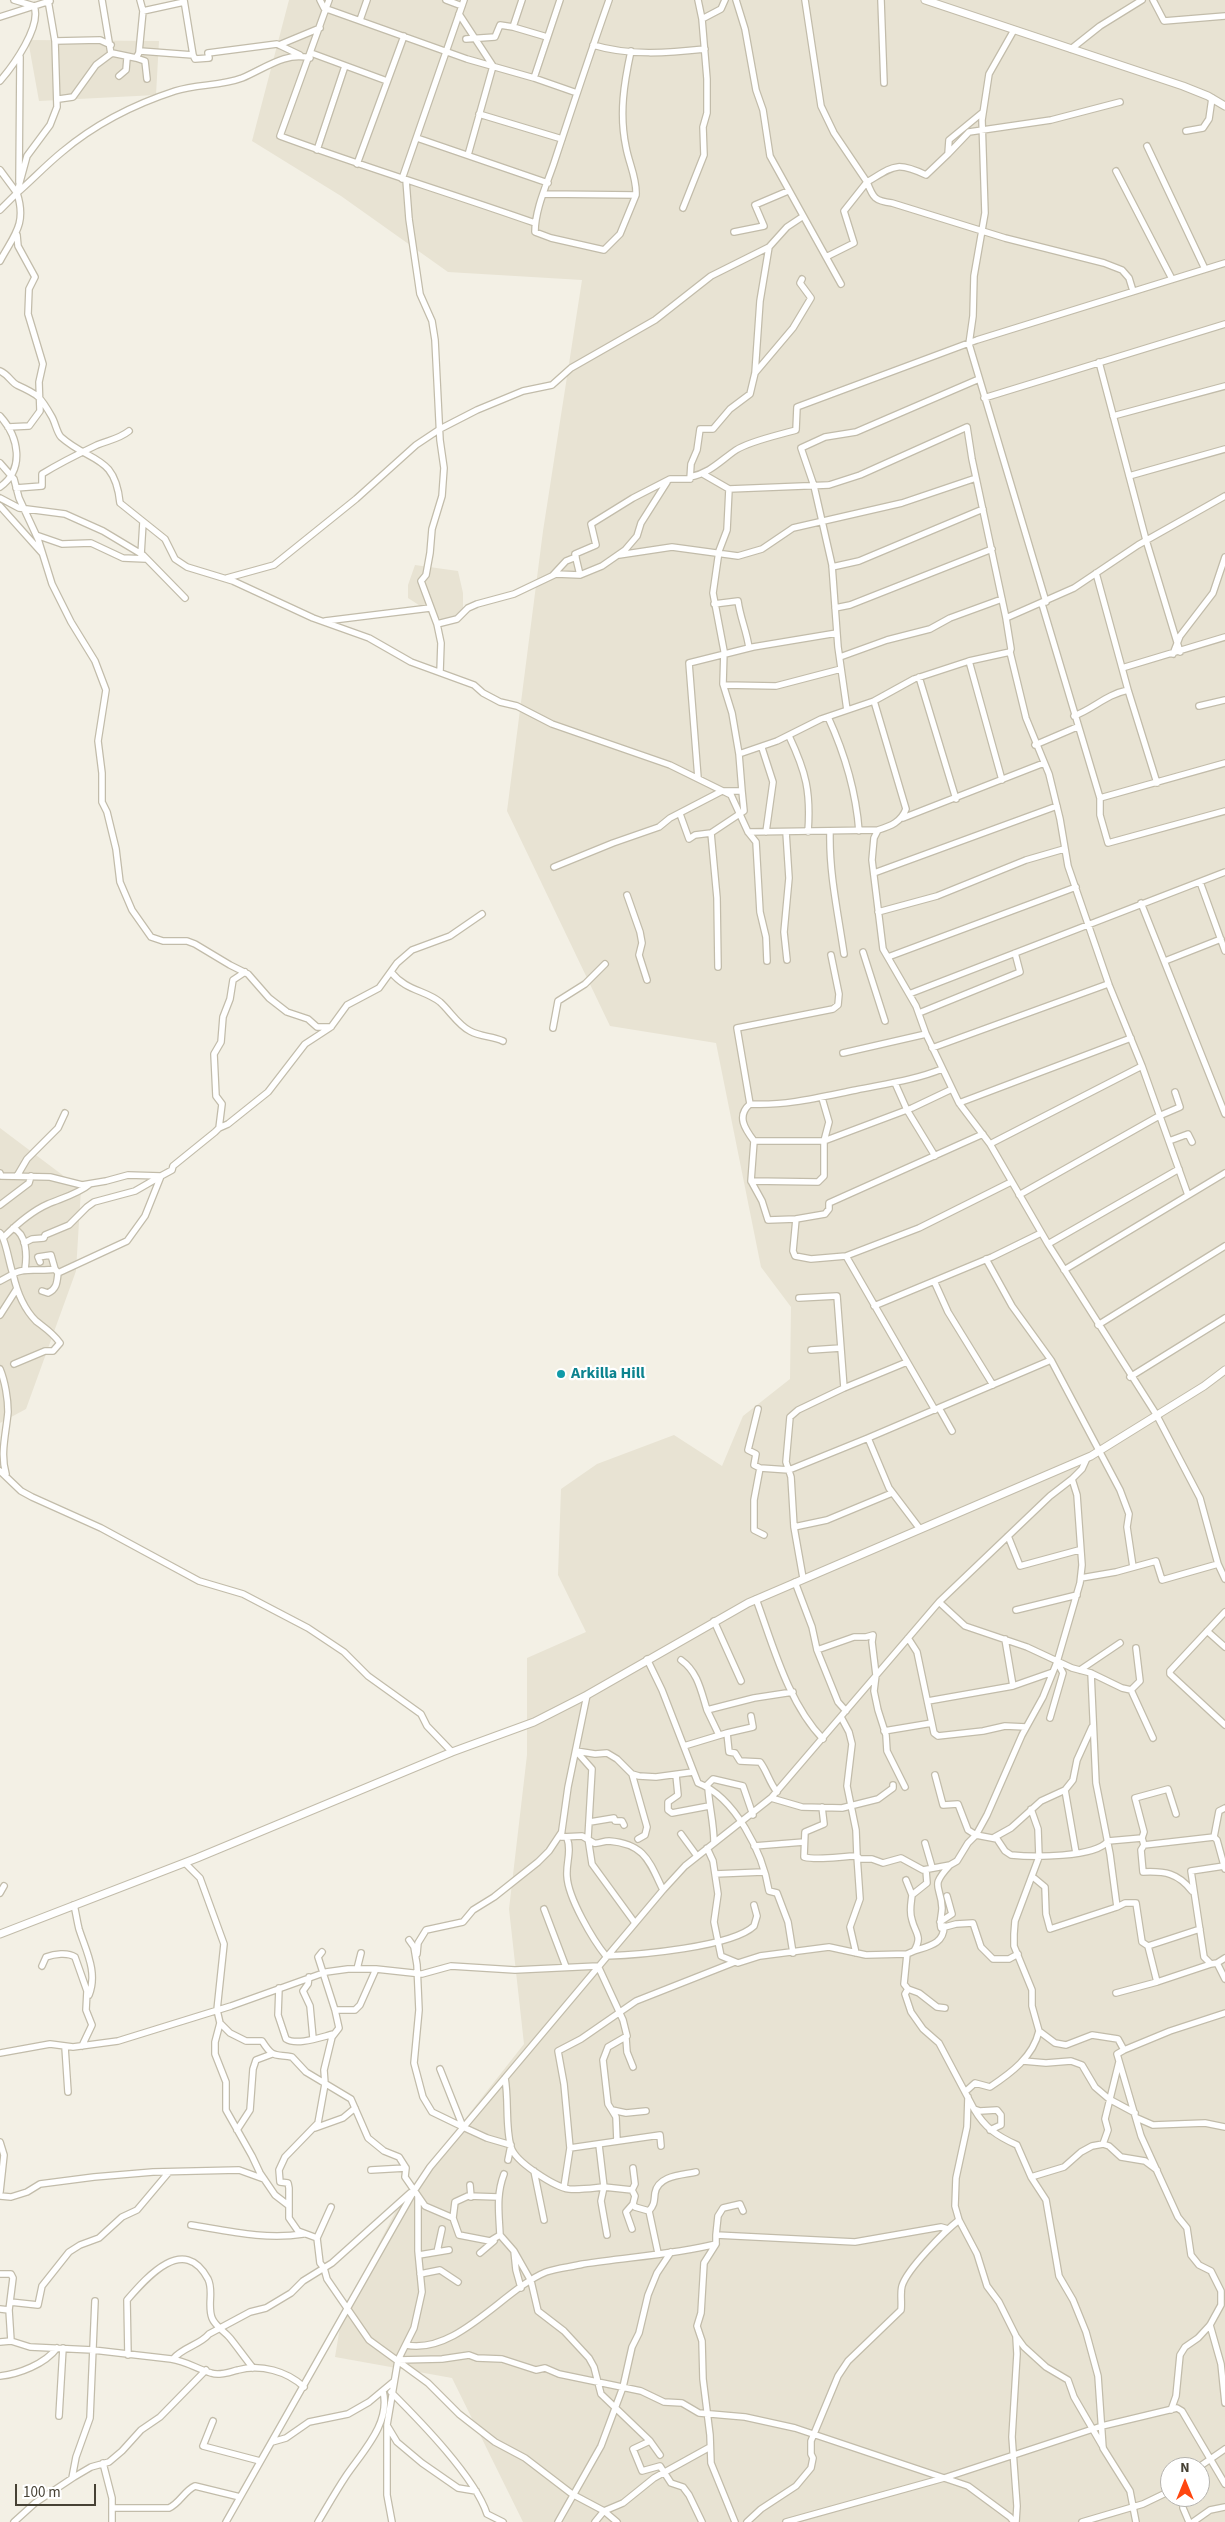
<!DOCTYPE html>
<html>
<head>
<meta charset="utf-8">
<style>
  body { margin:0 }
  #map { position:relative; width:1225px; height:2522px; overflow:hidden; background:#f3f0e5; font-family:"Source Sans 3",sans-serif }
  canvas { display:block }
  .north { position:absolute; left:1160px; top:2457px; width:50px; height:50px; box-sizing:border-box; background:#fff; border:1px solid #b5b3ae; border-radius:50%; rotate:0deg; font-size:14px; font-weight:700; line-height:20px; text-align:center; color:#464134 }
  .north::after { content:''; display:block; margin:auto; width:18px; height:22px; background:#ff4610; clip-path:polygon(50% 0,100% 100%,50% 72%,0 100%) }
  .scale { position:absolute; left:15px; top:2484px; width:81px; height:22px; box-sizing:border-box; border:2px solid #464134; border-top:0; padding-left:6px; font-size:15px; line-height:18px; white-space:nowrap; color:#464134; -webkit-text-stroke:4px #fff; paint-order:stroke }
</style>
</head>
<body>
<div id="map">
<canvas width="1225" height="2522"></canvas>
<div class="north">N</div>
<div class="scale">100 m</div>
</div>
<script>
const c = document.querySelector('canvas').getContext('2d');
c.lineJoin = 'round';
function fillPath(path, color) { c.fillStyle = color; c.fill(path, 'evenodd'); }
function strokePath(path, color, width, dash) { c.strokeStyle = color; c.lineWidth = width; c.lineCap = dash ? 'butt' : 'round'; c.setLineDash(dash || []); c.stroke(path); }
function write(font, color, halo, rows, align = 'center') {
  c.font = font + ' "Source Sans 3",sans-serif'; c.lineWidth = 4.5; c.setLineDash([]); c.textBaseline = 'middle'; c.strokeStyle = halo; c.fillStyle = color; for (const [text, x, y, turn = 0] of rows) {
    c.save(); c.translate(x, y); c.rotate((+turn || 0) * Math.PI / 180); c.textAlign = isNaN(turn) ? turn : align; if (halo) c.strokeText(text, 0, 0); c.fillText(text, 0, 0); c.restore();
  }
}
fillPath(new Path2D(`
  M289,0h936v2522h-702l-71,-144 -117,-21 7,-42 60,-116 122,-155 -15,-135 18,-154v-97l59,-26 -28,-57 3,-86 36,-25 77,-29 48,31 21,-50 47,-37 1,-72 -30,-40 -45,-224 -106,-17 -103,-215 36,-280 39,-251 -134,-8 -107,-76 -89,-55zM1170,2467h30v30h-30z
  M28,40l131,1 -3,54 -117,6z
  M415,565l43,6 5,22v15l-4,14h-14l-37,-24v-13z
  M0,1128l81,61 -5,82 -50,138 -26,14z`), '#e8e3d3');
const minor = new Path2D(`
  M14,0l20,6
  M102,0l9,54
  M184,0l9,55
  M320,0l4,8 143,51 67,19 43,15
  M329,0l-49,136c84,31 170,57 255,87
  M446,0l16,6
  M522,0l-9,27 34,10
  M698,0l4,19 19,-10 4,-9
  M736,0l9,29 11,61 7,20 7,46 71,128
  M805,0l16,106 13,27 33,49c27,-16 29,-21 59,-7l22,-21 1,-14 34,-28
  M881,0l3,83
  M1153,0l11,21 61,-5
  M143,11l41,-9
  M459,14l34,52 -25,89
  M0,17l50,-16
  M360,20l7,-20
  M1014,30l-25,44 -7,46 3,93 -11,63 -1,40 -4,28 77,258
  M466,39l29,-2 5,-12 13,2
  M55,41l45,-1 11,5
  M279,45l41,-17
  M593,45c36,11 75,8 112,4
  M1071,49l29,-23 42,-26
  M631,51c-7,32 -12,63 -5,96 3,17 11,31 10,48
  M139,52l4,-41 -3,-11
  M311,53l76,28
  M136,58l9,3 2,18
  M119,76l7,-6 1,-12
  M534,78l26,-78
  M0,81c13,-15 42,-55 34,-75
  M59,99l14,-2 23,-32 16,-12 24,5 4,-7 53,4 2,4 14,-1 -1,-5 69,-9 23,11
  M479,114l83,25
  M1186,131l17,-3 6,-9 3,-21
  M417,138l131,45
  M1147,146l58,123
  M317,150l28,-84
  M948,154l21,-22 82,-12 69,-18
  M357,164l47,-128
  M0,170l17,23c15,-13 29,-28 45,-41 32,-27 73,-48 113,-61 22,-7 46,-5 67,-13 22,-9 44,-27 68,-20
  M1116,171l56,108
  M402,179l62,-179
  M406,180l3,39 11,75 12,27 3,19 5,100 4,28 -2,28 -10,33 -2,24 -4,22 -5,6 16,43 4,19 -1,29
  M19,182l1,-125
  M544,194l92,1 -16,39 -16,16 -53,-12 -16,-6c0,-23 12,-48 19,-69 18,-55 36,-109 55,-163
  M683,208l21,-53 -1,-28 4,-14v-34l-5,-60
  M0,210l17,-17 10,-37 23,-31 7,-18 -2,-66 -7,-41
  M734,232l30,-6 -9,-21 33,-14
  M826,257l28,-14 -10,-32 23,-29c6,16 8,19 25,21l113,35 99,25 18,7 7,8 4,13
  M0,261c14,-26 27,-37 17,-68
  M1099,362l47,178 34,112
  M0,371c9,4 11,11 17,14 22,10 23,11 35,32 3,5 5,16 9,20 29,26 54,17 59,66l45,36 10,20 12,8 46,14 80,37 56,20 42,24 63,23 9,8 17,9 17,4 35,18 118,41 61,30 17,37 8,10 4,70 6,25 1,24
  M755,373l38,-45 18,-30 -11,-15 2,-4
  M984,398l241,-74
  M0,416c19,21 25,53 0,71
  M1113,416l112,-30
  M8,427l21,-1 11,-15 -1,-29 4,-18 -15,-50 1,-25 6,-12 -17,-31 -1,-11
  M0,463l14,16 5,19 19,41 14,45 19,38 24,39 11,29 -8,51 4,32v29l5,10 9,37 4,33 12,28 19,27 12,4h24l8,3 35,21 18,9 21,24 18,14 21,7 9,8h14l16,-22 32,-17 18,-25 15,-13 38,-14 32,-22
  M703,474l26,15 100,-4 31,-10 107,-48 5,32 34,159
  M1129,476l96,-27
  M690,477c20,-4 30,-16 46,-27 14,-9 43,-15 60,-20l1,-23 180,-67 248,-77
  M16,488l26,-2v-12c18,-11 36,-20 55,-29 12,-5 22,-6 32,-14
  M729,489l-2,41 -8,21 -6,42 11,58 -1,33 9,29 7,41
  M1225,496l-87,49 -64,43 -68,30 5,31 -1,3 -41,9 -55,18 -40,22 32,108c-5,13 -15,17 -28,21l-4,8 -2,22 11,89 33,57 10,28 33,69 31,41 58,100 108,170 44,84 18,66 7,15
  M0,498l19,10 46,6 38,17 40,24 42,43
  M0,506l42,47
  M36,535l26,9 29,-1 32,15 23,1
  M141,555l2,-33
  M619,555l53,-8 66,9 24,-7 31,-21 109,-25 74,-25
  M832,567l27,-6 124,-52
  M553,575l13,-14 10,-4
  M580,575l-5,-21 21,-9 -5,-21 42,-26 37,-19h20l1,-15 6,-14 3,-21h13l17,-20 20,-15 5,-21 5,-72 9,-54 18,-20 15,-10
  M227,578l47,-13 82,-66 60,-54 24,-16 37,-19 46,-19 29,-6 19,-17 84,-48 56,-44 58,-29
  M714,604l24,-3c2,16 9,31 11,47
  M1042,604l58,194v17l8,28 117,-32
  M835,608l15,-3 142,-56
  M325,621l105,-13
  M437,624l20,-5 11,-11 9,-4 37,-10 42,-20 24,1 22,-9 23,-16 12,-14 4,-13 26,-41
  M1010,652l16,66 23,56 11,45 8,47 41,119 33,81 46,129
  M1173,654l7,-18 33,-43 12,-36
  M840,657l47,-17 43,-11 20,-11 52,-19
  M969,661l33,119
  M1122,668l103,-31
  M919,677l37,122
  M724,685l52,1 65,-17
  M1128,690l29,93
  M1199,706l26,-6
  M847,710l-9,-63 -6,-82 -18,-79 -13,-38 24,-11 31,-5 123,-53
  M1074,716c21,-8 31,-21 54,-26l-32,-117
  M828,717c16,35 28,75 31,114
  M789,736c17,36 22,56 19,96
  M1035,745l42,-18
  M762,748l11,34 -7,50
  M698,778l-9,-115 64,-16 84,-14
  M1100,798l125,-35
  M680,814l9,25 6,-4 16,-2 33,-22 -2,-20
  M903,818l141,-55
  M748,832l130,-2
  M786,832l3,46 -5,54 3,28
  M830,832c-1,41 8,81 14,122
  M711,833l6,65 1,69
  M554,867l59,-24 46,-16 11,-9 52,-27h20l-3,-37 38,-13 44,-22 53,-18
  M874,873l183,-67
  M1200,882l25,69
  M627,895l13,37 2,11 -3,12 8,25
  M1141,903l84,211
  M878,912l59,-16 89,-36 38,-11
  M863,952l22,69
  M831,955l8,39 -1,11 -5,4 -96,19 13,76c36,2 71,-7 106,-14 29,-6 59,-10 86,-21
  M888,957l188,-70
  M1165,961l56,-22
  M391,972c15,19 34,18 49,30 10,9 18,23 30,29 11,6 22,5 33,10
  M909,994l316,-122
  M919,1013l101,-41 -5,-19
  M553,1028l5,-27 27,-17 20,-20
  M932,1048l176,-64
  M843,1053l83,-19
  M895,1083l12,27 28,46
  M959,1103l172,-65
  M750,1104c-14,12 -5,25 4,37
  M219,1128l9,-4 40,-32 37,-48 26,-17
  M1169,1141l19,-7 4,8
  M990,1144l152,-78
  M0,1173l1,3 49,1 32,8 24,-4 22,-6 33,1 11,-6 1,-4 42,-34 4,-4 3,-24 -6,-8 -2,-42 7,-12 2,-25 7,-18 3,-19 12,-8
  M17,1176l10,-17 31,-31 7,-15
  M751,1181l67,1 6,-6v-35l88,-33 40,-19
  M1019,1195l140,-79 21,-9 -5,-15
  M0,1205l29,-22 2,-7
  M796,1219l-28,1 -6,-19 -11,-20 3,-40h70l5,-19 -7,-24
  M13,1228c14,6 14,28 12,41
  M0,1233c6,6 9,31 13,41l-13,7
  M4,1237c12,-12 28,-26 44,-33 14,-6 30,-10 42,-20
  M1048,1244l131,-75
  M846,1256l-35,3 -16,-3 -2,-5 3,-32 29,-5 4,-5v-6l154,-69
  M986,1259l26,47 39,54 69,130 9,24 -2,13 6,40
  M40,1262l-2,-5 13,-2 4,14
  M1064,1270l161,-97
  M934,1281l14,31 45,73
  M42,1291l6,2c9,-4 9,-11 10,-20
  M799,1298l38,-2 7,92
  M874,1306l118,-49 49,-24
  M0,1315l16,-25
  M1098,1325l127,-79
  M811,1350l30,-2
  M14,1364l31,-13h8l7,-8c-7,-10 -15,-15 -24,-22 -13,-13 -19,-29 -23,-47 10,-7 27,-2 42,-5l3,4 69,-32 18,-25 16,-40 -26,15 -41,11 -7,5 -18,18 -24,10 -1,3 -12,1 -8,4
  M0,1369c5,12 8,30 8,43 -2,22 -8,42 -2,62
  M1130,1377l95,-59
  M939,1408l13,23
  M758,1409l-10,41 8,4 -2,11 6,3
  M935,1410l-89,-154 73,-28 92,-46
  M0,1471l21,20 11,6 69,31 98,53 44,13 65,34 36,24 24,24 53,38 6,12 25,26
  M794,1527l33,-7 65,-27
  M920,1529l-31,-41 -21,-50 183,-78
  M764,1535l-10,-5v-30l6,-32 29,2 79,-32
  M1008,1536l12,30 59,-16
  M803,1578l-9,-51 -3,-50 -5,-15 4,-45 8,-7 46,-22 63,-26
  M1081,1578l35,-6 40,-11 6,19 56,-16
  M795,1582l17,45 5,23 37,-13h12l7,-2 -1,7 4,33 -2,16 4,19 8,25 1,16 18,36
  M756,1599c17,46 32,104 67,140
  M939,1602l26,24 62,21 45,21 19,5 31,15 9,2 22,48
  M1016,1610l61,-15
  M1225,1612l-55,59v3l55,51
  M714,1621l27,60
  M1207,1631l18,16
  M908,1638l9,14 17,81 4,3 45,-5 22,-5 21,1
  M1005,1639l8,47
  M817,1650l21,52 8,9
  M647,1659l15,31 36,93c37,14 65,70 71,108l8,2 11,29 5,31
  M681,1660c17,12 20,31 26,50
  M1080,1670l40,-27
  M1131,1690l9,-9 -4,-33
  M587,1695l-19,92 -7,50 21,-1 12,7c5,1 9,-2 15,-2 36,3 40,20 54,49
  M928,1701l85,-15 40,-14
  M841,1717l8,15 3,12 -5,42 9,44 1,26 3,3h12l11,4 18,-5 22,12 27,-5 7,-4 11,-18 8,-8 11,-20 35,-80 21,-38 14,-35 23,-79 2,-18 -5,-70 -5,-16
  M1050,1718l13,-45 -6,-11
  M884,1731l48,-8
  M727,1733l26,-6 -2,-11
  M719,1735l-12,-25 47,-12 39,-6
  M684,1746l43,-13 2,19 6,1 5,8 20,1c7,9 9,20 17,30
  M632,1774l15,53 -2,8 -7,4
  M676,1775l2,20 -10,7v8l4,3 37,-7
  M935,1775l8,30 15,-1 10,26 8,5 21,4 8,12 6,4c21,2 84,3 97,-14l34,-3 2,7 70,-8 5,-26 6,-3
  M706,1786l7,-7 30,7 10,29
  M708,1787c1,19 6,36 6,56
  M1065,1790l11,63
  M771,1798l31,9 40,1 36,-9 15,-11v-3
  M822,1807l2,17 -19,8 -1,25c15,4 37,-1 53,-1l3,43 -10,28 6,26
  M1031,1809l7,20 1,28 -24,64 -1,13v12l18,44v16l7,25 16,12 11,2 26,-10 26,4 6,11 -7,4 24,82 37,81 9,11 4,27 8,10 12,6 10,20v14l-11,20 -12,13 -13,9 -5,8 -4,41 -5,14
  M590,1822l24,-4 1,3h7l2,4
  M681,1834l16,22
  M1214,1837l3,3 8,29
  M567,1838c5,13 -1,24 0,38 1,22 26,64 39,80 32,-1 126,-9 148,-30l3,-10 -3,-11
  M993,1838l18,-10 30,-27 24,-11 8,-10 4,-20 15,-33
  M1142,1838l2,-6 -9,-34 33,-9 8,25
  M925,1843l7,24
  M1144,1845l-3,5 2,22c22,-1 35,1 49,19
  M754,1846l50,-4
  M707,1848l6,13 5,33 -4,28 7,34 17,7 22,-7 69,-9 37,8 41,-1 7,-3c9,-15 1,-18 -2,-31 -3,-8 -1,-16 0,-25l15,-12 -1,-13
  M185,1863l15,15 24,66 -7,66 3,13 10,10 16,8h16c11,17 11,13 30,16l14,15 45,27 17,39 16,13 15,6 7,11 -1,9 20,29 28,12
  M950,1865c-21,23 -9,19 -8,43 0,7 -3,13 -1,20l15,-4 17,-1 8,24 12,12h16l9,-5
  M715,1874l48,-2
  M1033,1877l12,10 1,27 4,15 67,-22 -7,-53 -14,-71 -5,-110
  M906,1880l6,15
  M0,1893l4,-7
  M74,1905c2,8 3,16 5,24 7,22 19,43 10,66
  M1117,1907l8,-4h11l6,39 6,4 52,-17
  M544,1909l22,58
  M940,1922l12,-8 -5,-18
  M635,1923l-43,-59 -4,-26 4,-69 -16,-18 19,3 12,-1 10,6 15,15 7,2 17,1 37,-5
  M409,1940l5,7 3,18 2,45 -5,53 9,34 9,15 31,15 -23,-58
  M1148,1946l9,36 54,-18
  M914,1951c15,-5 30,-7 30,-25
  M322,1952l-4,5 17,53
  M417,1954l1,-11 8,-13 37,-8 10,-12 21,-13 44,-35 11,-11 12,-18
  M907,1954l-3,30 4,5 11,4 18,14 8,1
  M1225,1958l-8,5 8,16
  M1217,1963l-6,1 -7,-7 -13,-86 33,-5
  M42,1966l4,-9c8,-3 22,-5 29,0l12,34 -1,19 6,15 -10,21
  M357,1969l4,-16
  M376,1969l46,5 29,-8 64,4 83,-4 25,54 4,16 -19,11 -5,13 5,44 8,13 1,24
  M309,1977l-1,7 -5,7 7,15 3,32
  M279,1988l-1,27 8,24c11,7 35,-2 48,-5
  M908,1989l-3,5 6,18 12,17 16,14 35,66 6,2 17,-1 4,5v10l-11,5
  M1116,1993l41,-11
  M220,2023l-5,19v12l11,28v28l26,46 8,17 15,22 13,10
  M626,2038l1,14 6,15
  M65,2047l3,45
  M1124,2050l46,-19 55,-18
  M0,2053l50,-9 23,3 45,-6 113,-35 95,-34 22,-3h28l-16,36 -5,5h-20l4,18 -7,9 -8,33 1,14 -7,39 -33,34 -6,13 1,12 8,1 1,5v30l9,13 19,7 3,25 4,5 3,11 42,61 59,43 31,31 36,28 30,16 47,36 32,17 13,11
  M1023,2061l23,2 25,-2 11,4 13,22 14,12 26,14
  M505,2078c4,23 0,48 6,69 4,15 44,40 58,42 11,1 24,-1 35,-2l-3,14 6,34
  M965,2092l10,-9 15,4c21,-14 43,-30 49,-56
  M968,2097l-1,30 -11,51 -1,28 4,14 18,34 10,32 12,16 17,34 8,11 22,20 22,13 6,17 29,50
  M974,2109c11,19 23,27 43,36l14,32 15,23 13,76 14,24 13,32 12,44 5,72 27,43 6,31
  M612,2110l14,3 20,-2
  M1137,2118l16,7 52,-2 20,4
  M463,2127l24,11 24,7 -3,15
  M315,2128l28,-10 12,-10
  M237,2130l13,-20 3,-41 3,-9 16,-6
  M0,2142l4,13 -4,37
  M1103,2144l5,-14 -3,-11 14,-57
  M599,2145l5,42 28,3 3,6 -2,8 2,3 14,4 9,42
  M570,2148l90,-13 1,11
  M371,2170l35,-2
  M534,2171l10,49
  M1031,2177l33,-10 17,-15 11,-6 11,-2 6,2 12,11 24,4 12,9
  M470,2185l1,12
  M564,2187l6,-39 -6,-64 -6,-33 23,-12 55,-38 99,-39
  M632,2190l3,-6 -2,-16
  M0,2196l11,1 16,-5 13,-8 54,-7 59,-5 86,-2 25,9
  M498,2197l-30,-1 -13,6 -2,16 6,17 31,6 10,-6c-1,-22 -4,-40 4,-61
  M649,2211c6,-7 5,-10 6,-18 3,-18 28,-18 41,-21
  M191,2225c37,6 75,15 112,9
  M632,2229l-6,-17 7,-8
  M500,2235l14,16 2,19 5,18
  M716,2235l2,-19 5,-8 17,-4 3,7
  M317,2238l14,-31
  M716,2244l-12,19 -3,50 -4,13 5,15 1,38 7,56 1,28 24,59
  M514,2251l17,30 7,30 26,20 25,27 5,9 7,27 49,47
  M437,2252l5,-23
  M480,2253l14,-12
  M419,2255l30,-5
  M0,2274h11l2,4 -4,32 2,31
  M420,2274l20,-4 18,12
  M10,2302l28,3 4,-19 27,-34 11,-7 19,-7 23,-21 15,-7 32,-38
  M0,2309l9,1
  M1210,2325l11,39 4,39
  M0,2342l11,-1 19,6 63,3 78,9c15,2 26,10 40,14 9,3 18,-1 27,-3 23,-6 49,1 66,17
  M406,2345c51,10 98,-56 140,-73 11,-4 25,-5 37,-8 44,-7 89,-9 133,-20v-9l139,7 86,-15 7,2
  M128,2355l-1,-55c20,-23 57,-66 81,-21 6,12 -1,26 4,39 3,8 12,13 18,20 8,10 15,20 23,30
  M173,2359c10,-12 27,-14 36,-25l41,-22 16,-4 25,-15 12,-12 29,-18 78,-70
  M398,2360l44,-1 27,-4 8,3 25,1 34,11 9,-2 14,6 82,17 23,11 18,1 17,10 46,4 50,11 173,58 42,31 4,5
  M0,2376c19,-2 45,-12 57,-28
  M391,2392c29,29 84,85 96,122l16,8
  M59,2416l4,-68
  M213,2421l-10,25 57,15
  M388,2427l9,15 25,21 36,25 18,3
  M272,2442l14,-4 23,-16 39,-8 21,-12 24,-20
  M660,2455l-10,-14 -17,8 9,22 18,-5 11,17 12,4 6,8 13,27
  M103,2463l9,35v24
  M1199,2467l26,-18
  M72,2478l4,-21 14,-39 5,-117
  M1183,2497v11l6,14
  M112,2508h57c11,-5 15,-17 26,-22l45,11
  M14,2522l21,-19 39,-26 17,-10 18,-5 13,-11 19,-21 19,-13 46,-47
  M226,2522l188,-331 16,-24 233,-277 22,-24 86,-68 168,-196 111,-106 22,-17 10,-10 5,-11
  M318,2522c9,-15 18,-31 28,-46 17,-25 45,-53 37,-85
  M392,2522l-5,-27v-70l11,-65 16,-32 8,-36 -4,-41v-54
  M558,2522l43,-76 22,-59 9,-40 7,-14 9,-38 9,-22 14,-21
  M595,2522l9,-11 19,-8 31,-25 56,-31
  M747,2522l14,-13 35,-23 15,-18 2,-10 -2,-4v-13l27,-65 10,-15 53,-51c1,-8 -1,-17 1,-24 5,-17 43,-55 57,-66
  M786,2522l158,-44 158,-52 75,-18 5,3 43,73
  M1016,2522l1,-16 -5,-69 5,-83 -1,-17
  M1082,2522l61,-18 27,-13
  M1193,2522l17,-12 15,-3`);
const tertiary = new Path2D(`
  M925,0l258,86 25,10 17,10
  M0,1934l197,-76 255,-106 82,-30 53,-27 161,-92 343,-147 113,-70 21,-16`);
strokePath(minor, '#c2bcaa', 8);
strokePath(tertiary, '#c2bcaa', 9);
strokePath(minor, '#fff', 5.5);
strokePath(tertiary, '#fff', 7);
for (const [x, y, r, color] of [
  [561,1374,5,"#0f9aa8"]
]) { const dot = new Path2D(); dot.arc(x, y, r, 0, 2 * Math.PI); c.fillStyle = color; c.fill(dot); strokePath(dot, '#fff', 2); }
write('bold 16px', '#0d838f', '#fff', [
  ["Arkilla Hill",571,1374]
], 'left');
</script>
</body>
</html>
